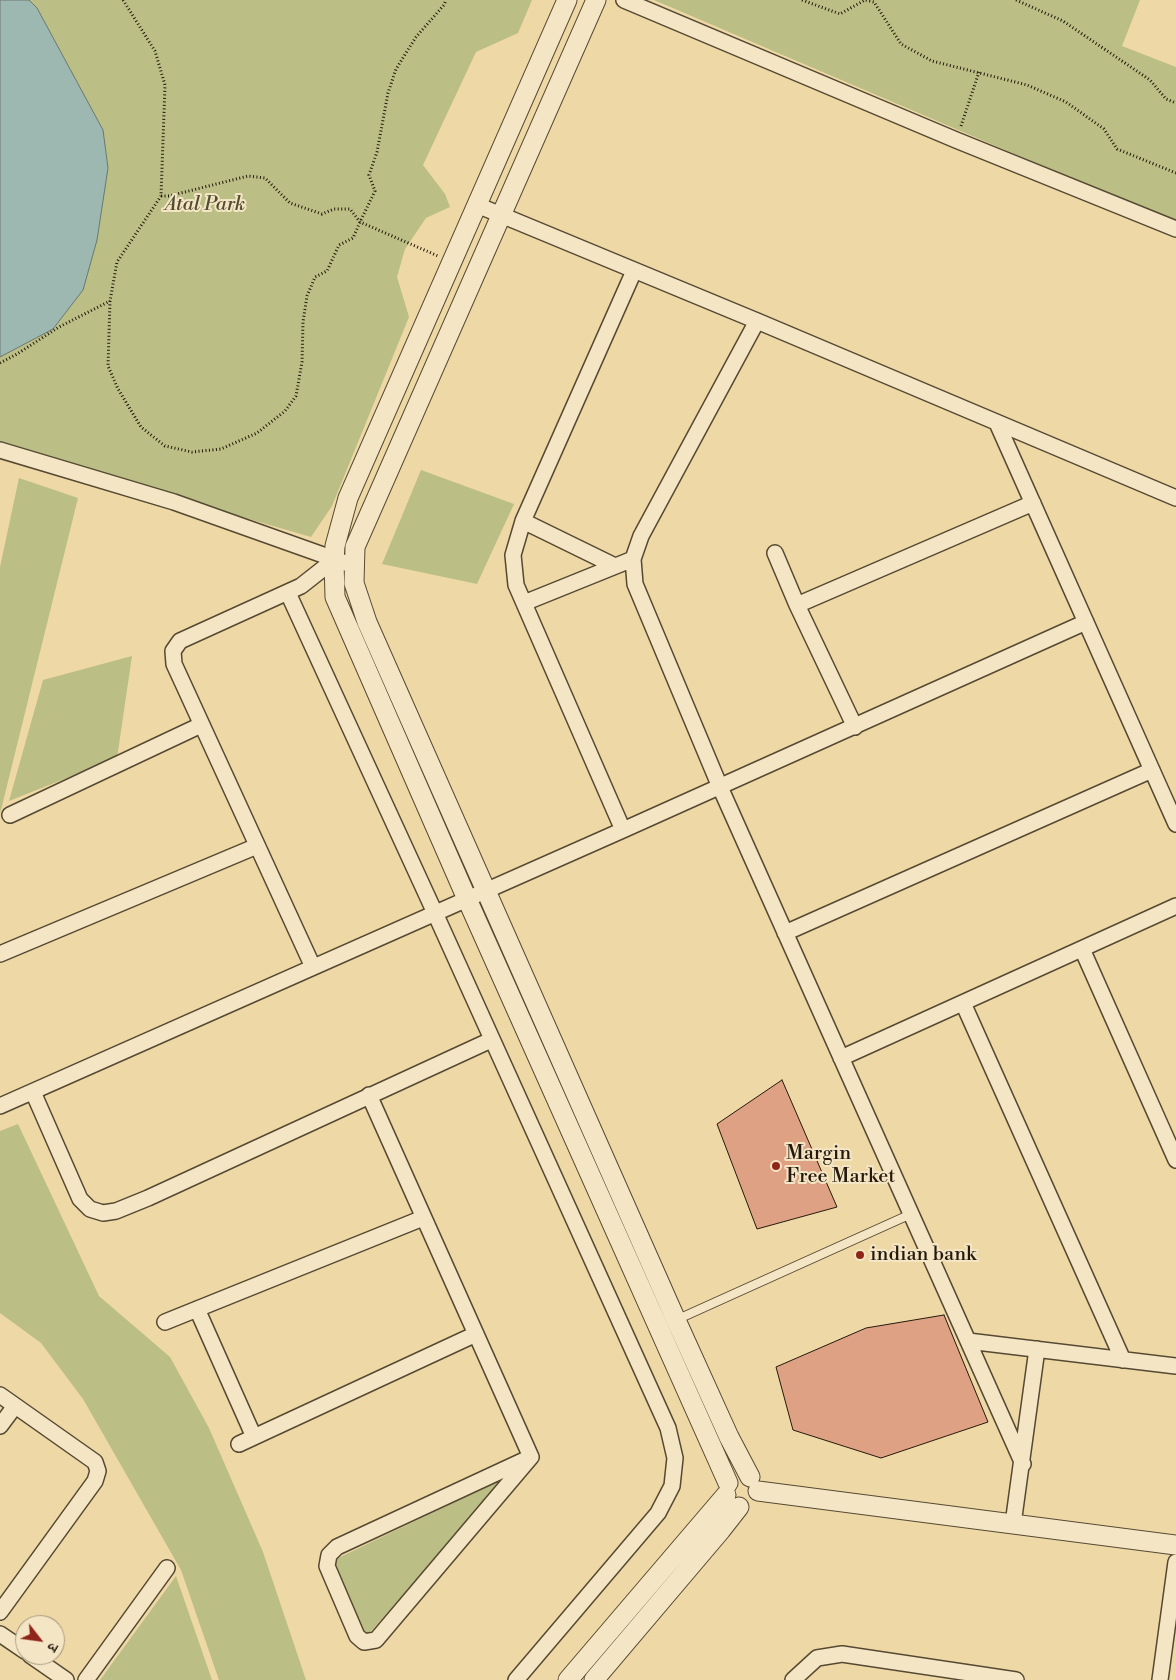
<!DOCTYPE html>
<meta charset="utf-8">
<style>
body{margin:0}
#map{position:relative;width:1176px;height:1680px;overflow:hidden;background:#eed8a6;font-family:"Libre Bodoni","Noto Serif Devanagari",serif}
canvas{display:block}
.north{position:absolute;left:15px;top:1615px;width:50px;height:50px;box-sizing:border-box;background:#f4e6c5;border:1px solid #a1947b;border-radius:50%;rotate:120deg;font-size:14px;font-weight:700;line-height:20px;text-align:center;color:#24190c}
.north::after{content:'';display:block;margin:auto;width:18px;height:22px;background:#8f2418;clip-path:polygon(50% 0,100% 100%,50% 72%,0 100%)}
</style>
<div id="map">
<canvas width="1176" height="1680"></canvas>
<div class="north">उ</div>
</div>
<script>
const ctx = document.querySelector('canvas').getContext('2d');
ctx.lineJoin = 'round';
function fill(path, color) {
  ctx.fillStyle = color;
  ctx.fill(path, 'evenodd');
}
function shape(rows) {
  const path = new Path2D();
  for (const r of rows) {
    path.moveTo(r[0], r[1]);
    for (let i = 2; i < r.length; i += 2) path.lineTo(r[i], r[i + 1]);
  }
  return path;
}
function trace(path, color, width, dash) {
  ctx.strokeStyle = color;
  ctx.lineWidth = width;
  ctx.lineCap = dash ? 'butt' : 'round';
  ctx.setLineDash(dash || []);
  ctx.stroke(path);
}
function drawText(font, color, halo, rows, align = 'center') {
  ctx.font = font + ' "Libre Bodoni",serif';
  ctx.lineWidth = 4;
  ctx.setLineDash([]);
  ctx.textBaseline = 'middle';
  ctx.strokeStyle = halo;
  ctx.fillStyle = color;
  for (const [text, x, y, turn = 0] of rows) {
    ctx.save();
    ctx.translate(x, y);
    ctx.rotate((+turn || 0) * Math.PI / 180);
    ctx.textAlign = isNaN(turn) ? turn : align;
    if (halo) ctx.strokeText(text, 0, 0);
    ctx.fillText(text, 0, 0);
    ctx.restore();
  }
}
fill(shape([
 [0,0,532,0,518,33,476,52,423,165,445,194,450,207,426,218,405,249,397,277,409,317,332,506,311,537,0,447],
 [654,0,1140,0,1122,46,1176,67,1176,223],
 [421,470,514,504,477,584,382,564],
 [19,478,78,498,0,814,0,567],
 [132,656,117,758,9,801,43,680],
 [18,1124,99,1296,170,1357,209,1428,263,1552,306,1680,219,1680,181,1570,83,1399,41,1343,0,1313,0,1131],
 [507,1477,365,1638,334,1560],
 [176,1576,212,1680,100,1680]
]), '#bbbe85');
const water = shape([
 [0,0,29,0,37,8,103,130,108,168,97,240,83,290,53,329,0,357,0,0]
]);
fill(water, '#9cb8b1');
trace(water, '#6c786f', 1);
const building = shape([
 [782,1080,837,1207,757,1229,717,1124,782,1080],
 [944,1315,988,1422,881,1458,793,1430,776,1367,866,1328,944,1315]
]);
fill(building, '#dfa183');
trace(building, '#24190c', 1);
const service = shape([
 [676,1320,911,1214]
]);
const minor = shape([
 [624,0,956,140,1176,229],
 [477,205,757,321,1176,498],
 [757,321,641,536,633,559,635,584,720,787,1023,1464],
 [997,423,1176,824],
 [0,450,174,502,354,566],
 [523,521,615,566],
 [775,553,797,605,855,727],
 [288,593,435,913,668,1428,675,1458,672,1486,658,1513,516,1680],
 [524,603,633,559],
 [797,605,1033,503],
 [10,815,201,725],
 [623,830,516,585,513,555,523,521,634,271],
 [785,933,1152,770],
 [1082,949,1176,1160],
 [0,954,257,846],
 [313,967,174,664,173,651,180,641,301,586,334,560],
 [963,1003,1123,1360],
 [841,1058,1176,906],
 [33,1092,80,1199,90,1209,103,1213,116,1211,148,1198,491,1040],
 [369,1095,531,1457,376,1640,364,1642,357,1636,327,1566,329,1555,337,1547,531,1457],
 [0,1106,623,830,1086,622],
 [197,1309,254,1437],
 [165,1322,423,1218],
 [968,1341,1176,1366],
 [0,1395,95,1462,98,1471,95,1481,0,1612],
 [0,1426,15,1406],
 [239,1444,476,1334],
 [1013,1524,1037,1349],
 [0,1634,25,1651],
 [30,1655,66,1680],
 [86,1680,167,1568],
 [793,1680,817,1658,842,1654,1016,1680],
 [1160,1680,1176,1562]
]);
const tertiary = shape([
 [567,0,348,498,335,546,334,560,335,597,467,899,728,1483],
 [596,0,355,547,354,583,367,622,676,1320,729,1437,750,1477],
 [758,1491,1176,1545],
 [568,1680,726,1495],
 [594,1680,721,1530,739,1507]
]);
trace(service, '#564932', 10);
trace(minor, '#564932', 18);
trace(tertiary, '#564932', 21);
trace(shape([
 [123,0,155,51,165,85,161,196,117,262,110,301,108,366,118,389,141,427,165,446,192,452,221,449,257,433,285,411,296,396,302,362,303,322,307,296,315,277,327,271,339,245,353,238,360,222,375,191,369,175,377,152,388,93,396,69,416,37,444,5,446,0],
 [802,0,840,14,865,0,874,2,901,44,932,61,1027,85,1066,102,1104,129,1117,149,1176,173],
 [1016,0,1063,21,1150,80,1166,99,1176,103],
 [961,126,979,72],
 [161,196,169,196,248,176,265,178,290,203,322,214,334,209,350,209,360,222,438,256],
 [0,363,17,354,59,327,110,301]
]), '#24190c', 3, [1, 2.5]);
trace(service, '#f4e6c5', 8);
trace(minor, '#f4e6c5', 15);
trace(tertiary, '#f4e6c5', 19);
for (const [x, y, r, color] of [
 [776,1166,5,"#8f2418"],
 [860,1255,5,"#8f2418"]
]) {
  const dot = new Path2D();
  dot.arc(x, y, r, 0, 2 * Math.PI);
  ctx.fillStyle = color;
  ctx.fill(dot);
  trace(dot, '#f4e6c5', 2);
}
drawText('italic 20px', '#514b30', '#f4e6c5', [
 ["Atal Park",205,205]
]);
drawText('20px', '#24190c', '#f4e6c5', [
 ["Margin",786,1154],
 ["Free Market",786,1177],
 ["indian bank",870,1255]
], 'left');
</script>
